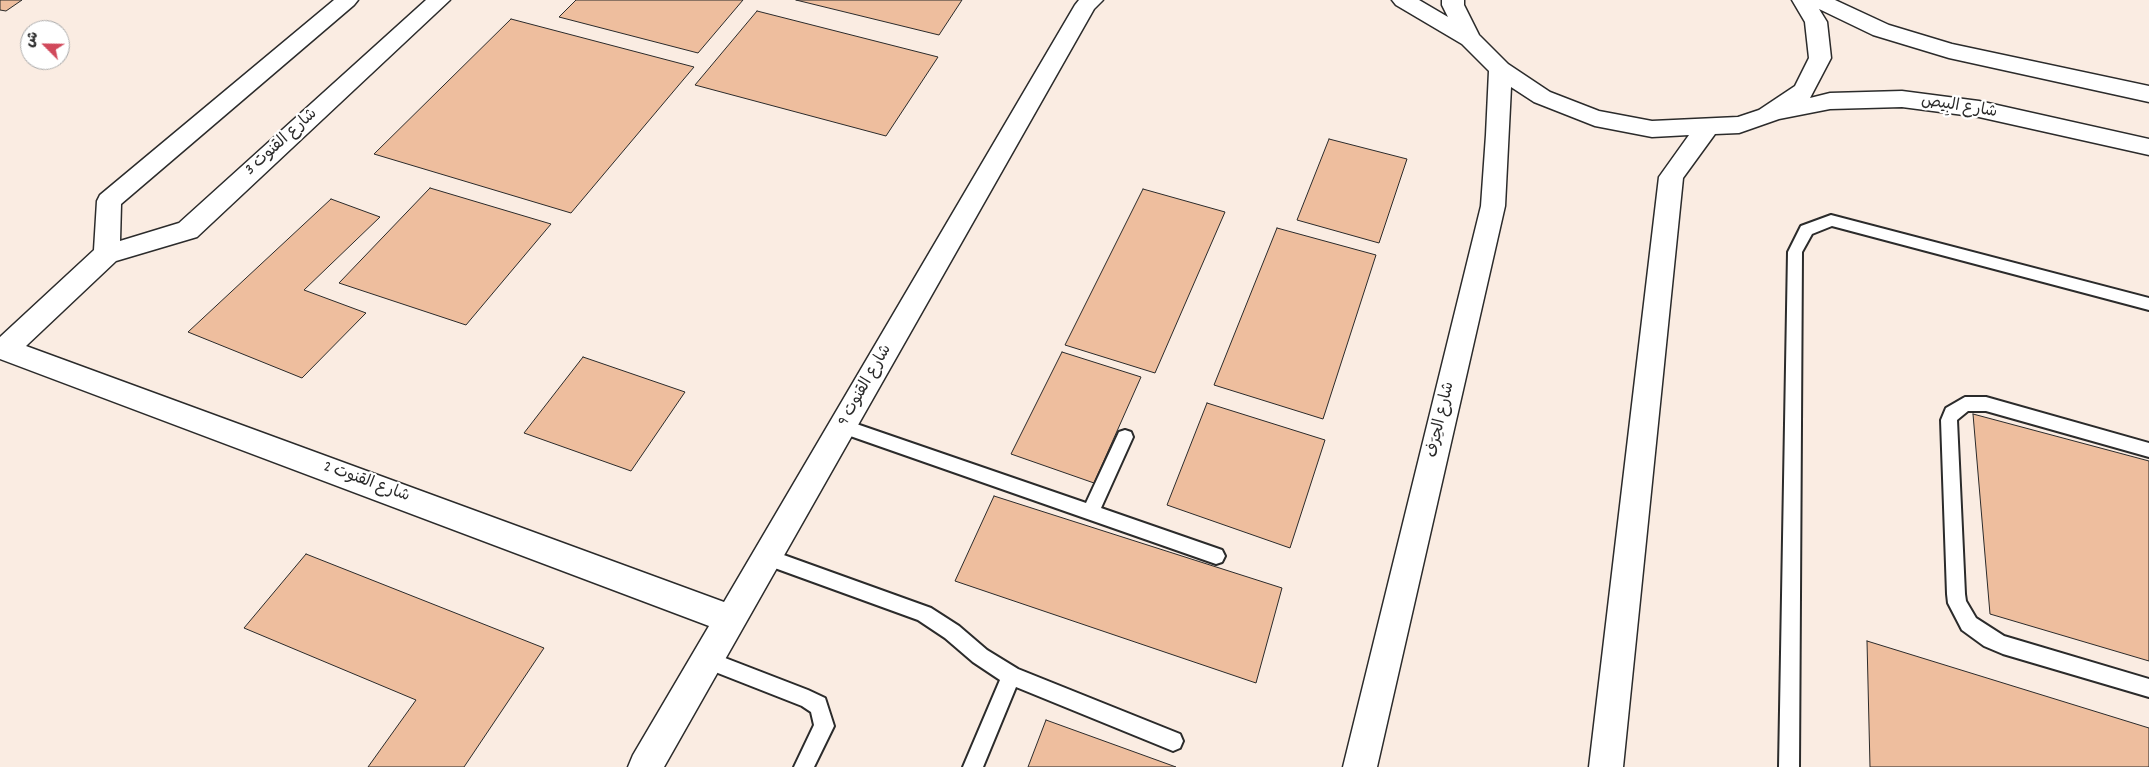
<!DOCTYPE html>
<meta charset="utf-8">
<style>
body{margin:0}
#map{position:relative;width:2149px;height:767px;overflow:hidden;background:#fff;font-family:Dekko,"Playpen Sans Arabic",sans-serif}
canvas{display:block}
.north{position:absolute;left:20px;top:20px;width:50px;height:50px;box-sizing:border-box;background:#fff;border:1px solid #aaa;border-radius:50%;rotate:293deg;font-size:14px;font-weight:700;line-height:20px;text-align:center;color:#2b2b2b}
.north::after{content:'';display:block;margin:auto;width:18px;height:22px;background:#d1495b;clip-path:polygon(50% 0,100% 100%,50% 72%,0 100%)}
</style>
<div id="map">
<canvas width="2149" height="767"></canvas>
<div class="north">ش</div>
</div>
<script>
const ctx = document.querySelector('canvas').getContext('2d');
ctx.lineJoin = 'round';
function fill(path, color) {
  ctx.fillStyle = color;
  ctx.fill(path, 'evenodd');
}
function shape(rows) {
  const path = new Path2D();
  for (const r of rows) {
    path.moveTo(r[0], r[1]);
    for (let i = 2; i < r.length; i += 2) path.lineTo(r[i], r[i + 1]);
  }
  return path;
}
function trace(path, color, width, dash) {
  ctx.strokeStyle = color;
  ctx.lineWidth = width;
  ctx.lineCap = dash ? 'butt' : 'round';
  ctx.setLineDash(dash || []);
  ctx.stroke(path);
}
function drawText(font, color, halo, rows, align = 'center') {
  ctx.font = font + ' Dekko,"Playpen Sans Arabic",sans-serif';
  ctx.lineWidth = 4.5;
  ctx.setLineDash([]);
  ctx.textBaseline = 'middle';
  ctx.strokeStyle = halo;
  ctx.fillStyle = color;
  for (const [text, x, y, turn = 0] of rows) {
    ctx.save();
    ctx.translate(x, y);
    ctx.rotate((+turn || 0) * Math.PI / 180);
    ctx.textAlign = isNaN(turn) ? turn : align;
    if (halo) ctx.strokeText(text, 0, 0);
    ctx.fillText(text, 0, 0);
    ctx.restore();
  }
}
fill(shape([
 [0,0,2149,0,2149,767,0,767],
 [30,30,60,30,60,60,30,60]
]), '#faece2');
const building = shape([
 [0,0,22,0,6,11,0,10,0,0],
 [576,0,743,0,698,53,559,17,576,0],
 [796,0,962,0,939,35,796,0],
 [757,11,938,57,886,136,695,85,757,11],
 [511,19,694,67,571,213,374,154,511,19],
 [1329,139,1407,159,1379,243,1297,220,1329,139],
 [430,188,551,224,466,325,339,283,430,188],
 [1143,189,1225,212,1155,373,1065,345,1143,189],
 [331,199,380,217,304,290,366,313,302,378,188,332,331,199],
 [1277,228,1376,255,1323,419,1214,385,1277,228],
 [1062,352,1141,377,1094,483,1011,454,1062,352],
 [583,357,685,392,631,471,524,433,583,357],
 [1207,403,1325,440,1290,548,1167,505,1207,403],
 [1973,414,2149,461,2149,661,1990,614,1973,414],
 [994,496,1282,588,1256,683,955,581,994,496],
 [306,554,544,648,464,767,368,767,416,700,244,628,306,554],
 [1867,641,2149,728,2149,767,1870,767,1867,641],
 [1046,720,1176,767,1028,767,1046,720]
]);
fill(building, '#eebe9e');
trace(building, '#2b2b2b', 1);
const service = shape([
 [1831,215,2149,298,2149,310,1832,226,1812,234,1802,252,1799,767,1779,767,1788,252,1801,226,1831,215],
 [1965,397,1986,397,2149,443,2149,457,1986,411,1968,411,1957,420,1965,594,1966,601,1976,618,2004,636,2149,679,2149,697,2003,654,1984,646,1962,630,1948,603,1947,594,1941,420,1946,408,1965,397],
 [842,419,1086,503,1119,432,1125,430,1131,432,1133,437,1101,508,1222,550,1225,556,1222,562,1216,564,836,431,834,426,836,421,842,419],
 [767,549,931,608,959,626,987,650,1018,669,1180,734,1183,741,1180,748,1173,751,1016,687,983,767,963,767,1000,680,973,662,945,638,918,620,761,563,758,557,761,551,767,549],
 [707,651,808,690,825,698,834,726,814,767,794,767,814,725,811,712,802,706,700,666,698,660,700,654,707,651]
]);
const minor = shape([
 [334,0,358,0,354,5,121,204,120,241,179,223,426,0,450,0,197,237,116,261,26,346,724,602,1075,5,1079,0,1103,0,1094,9,664,767,628,767,633,755,709,626,0,359,0,337,94,250,97,201,100,195,334,0]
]);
const tertiary = shape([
 [1392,0,1419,0,1448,17,1442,5,1442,0,1464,0,1464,5,1479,35,1508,64,1550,92,1599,111,1652,121,1738,117,1759,110,1795,86,1809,58,1805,22,1792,0,1835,0,1889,25,1952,44,2149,86,2149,102,1949,58,1873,35,1819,9,1827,22,1831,58,1810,98,1830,93,1902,91,1979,101,2149,139,2149,155,1979,117,1902,107,1830,109,1779,119,1739,133,1715,134,1683,178,1623,767,1589,767,1659,177,1689,135,1652,137,1595,126,1534,102,1511,87,1505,206,1377,767,1343,767,1481,206,1486,135,1489,71,1462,44,1396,5,1392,0]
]);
trace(service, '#2b2b2b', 4);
trace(minor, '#2b2b2b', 3);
trace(tertiary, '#2b2b2b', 3);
fill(service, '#fff');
fill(minor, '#fff');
fill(tertiary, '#fff');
drawText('16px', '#2b2b2b', '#fff', [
 ["شارع البِيص",1959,108,9],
 ["شارع القنوت 3",282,143,-42],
 ["شارع القنوت 9",866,386,-60],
 ["شارع الحِرَف",1442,420,-77],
 ["شارع القنوت 2",366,483,20]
]);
</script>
